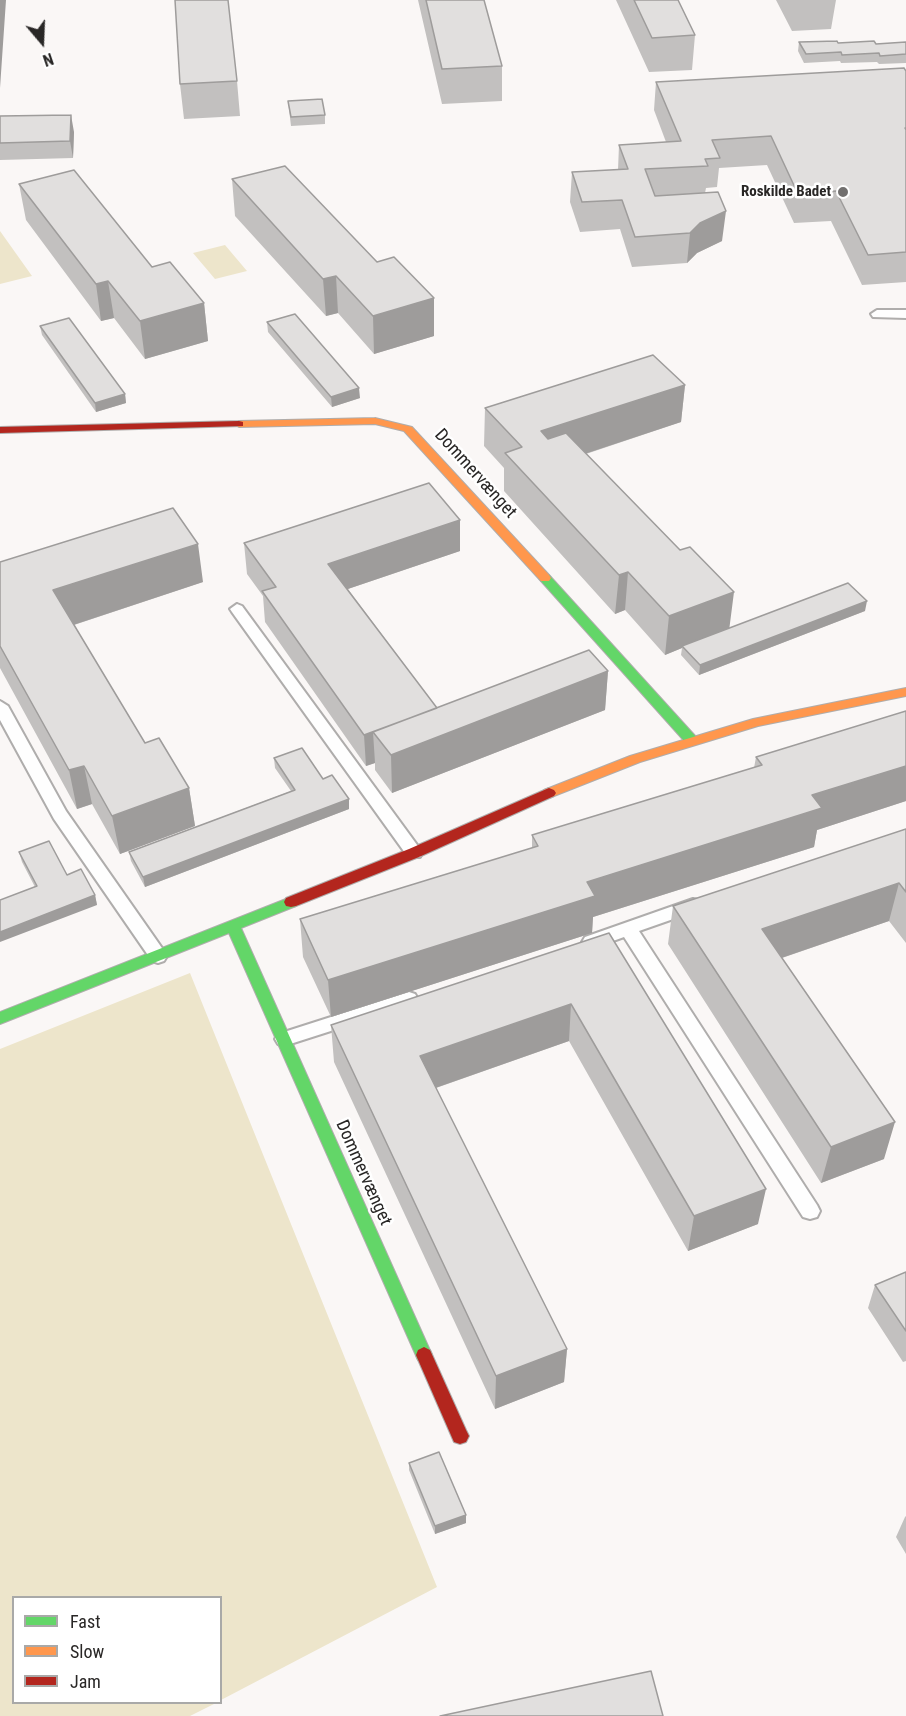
<!DOCTYPE html>
<meta charset="utf-8">
<style>
body{margin:0}
#map{position:relative;width:906px;height:1716px;overflow:hidden;background:#faf7f6;font-family:"Roboto Condensed",sans-serif}
canvas{display:block}
.legend{position:absolute;left:12px;top:1596px;width:210px;height:108px;box-sizing:border-box;background:#fff;border:2px solid #a9a9a8;margin:0;padding:8px 10px;list-style:none;font-size:18px;color:#292726}
.legend li{display:flex;align-items:center;gap:12px;height:30px}
.legend b{width:30px;border:2px solid #a9a9a8}
.north{position:absolute;left:12px;top:12px;width:60px;height:60px;-webkit-text-stroke:4px #fff;paint-order:stroke;rotate:161deg;font-size:16px;font-weight:700;line-height:24px;text-align:center;color:#292726}
.north::after{content:'';display:block;margin:auto;width:21px;height:27px;background:#292726;clip-path:polygon(50% 0,100% 100%,50% 72%,0 100%)}
</style>
<div id="map">
<canvas width="906" height="1716"></canvas>
<ul class="legend">
<li><b style="height:8px;background:#63d668"></b>Fast</li>
<li><b style="height:8px;background:#ff974d"></b>Slow</li>
<li><b style="height:8px;background:#b3261e"></b>Jam</li>
</ul>
<div class="north">N</div>
</div>
<script>
const ctx = document.querySelector('canvas').getContext('2d');
ctx.lineJoin = 'round';
function fill(path, color) {
  ctx.fillStyle = color;
  ctx.fill(path, 'evenodd');
}
function shape(rows) {
  const path = new Path2D();
  for (const r of rows) {
    path.moveTo(r[0], r[1]);
    for (let i = 2; i < r.length; i += 2) path.lineTo(r[i], r[i + 1]);
  }
  return path;
}
function trace(path, color, width, dash) {
  ctx.strokeStyle = color;
  ctx.lineWidth = width;
  ctx.lineCap = dash ? 'butt' : 'round';
  ctx.setLineDash(dash || []);
  ctx.stroke(path);
}
function drawText(font, color, halo, rows, align = 'center') {
  ctx.font = font + ' "Roboto Condensed",sans-serif';
  ctx.lineWidth = 5;
  ctx.setLineDash([]);
  ctx.textBaseline = 'middle';
  ctx.strokeStyle = halo;
  ctx.fillStyle = color;
  for (const [text, x, y, turn = 0] of rows) {
    ctx.save();
    ctx.translate(x, y);
    ctx.rotate((+turn || 0) * Math.PI / 180);
    ctx.textAlign = isNaN(turn) ? turn : align;
    if (halo) ctx.strokeText(text, 0, 0);
    ctx.fillText(text, 0, 0);
    ctx.restore();
  }
}
fill(shape([
 [0,231,32,276,0,284],
 [225,245,247,271,215,279,193,253],
 [190,973,437,1587,221,1700,220,1598,14,1598,14,1702,216,1703,190,1716,0,1716,0,1049]
]), '#ede5cb');
const lane = shape([
 [877,310,906,310,906,318,873,317,871,314,877,310],
 [237,604,242,606,420,849,422,853,420,857,408,857,232,612,230,609,237,604],
 [0,701,8,706,66,811,164,951,167,956,164,961,158,963,152,961,54,819,0,720,0,701],
 [693,899,699,900,701,905,699,910,639,931,817,1205,820,1211,817,1217,810,1219,803,1217,624,937,591,949,585,947,582,942,585,937,693,899],
 [409,992,415,994,418,999,415,1004,284,1046,278,1044,275,1039,278,1034,409,992]
]);
const fast = shape([
 [545,574,549,575,697,738,698,741,697,744,687,744,541,581,539,578,545,574],
 [291,897,296,898,298,902,296,906,241,928,432,1355,430,1360,424,1363,418,1360,229,933,0,1024,0,1012,291,897]
]);
const slow = shape([
 [375,418,412,427,549,575,551,578,549,581,541,581,404,431,375,424,239,427,234,424,239,421,375,418],
 [906,688,906,696,758,726,640,762,554,796,549,798,542,793,544,790,630,756,753,719,906,688]
]);
const jam = shape([
 [239,421,243,422,243,426,0,433,0,427,239,421],
 [549,788,554,790,556,793,554,796,419,857,296,906,291,907,286,906,284,902,286,898,409,849,549,788],
 [424,1347,430,1350,466,1430,469,1436,466,1442,460,1444,454,1442,416,1355,418,1350,424,1347]
]);
trace(lane, '#afadac', 4);
trace(fast, '#afadac', 2);
trace(slow, '#afadac', 2);
trace(jam, '#afadac', 2);
fill(lane, '#fefefe');
fill(fast, '#63d668');
fill(slow, '#ff974d');
fill(jam, '#b3261e');
fill(shape([
 [418,0,484,0,502,66,502,101,442,104],
 [616,0,678,0,695,35,692,70,649,72],
 [776,0,836,0,831,29,792,31],
 [799,42,876,44,906,42,906,63,879,64,877,62,841,63,840,61,804,63,798,51],
 [906,71,906,282,862,285,831,221,794,223,767,165,719,168,717,187,706,188,705,193,722,241,697,253,687,263,632,267,620,229,580,232,570,202,572,172,618,170,619,145,666,142,654,110,656,82],
 [237,81,240,116,184,119,180,84],
 [288,101,325,115,325,124,291,126],
 [0,116,74,132,73,158,0,160],
 [232,179,377,262,434,298,434,336,374,354,338,313,326,316,235,216],
 [19,184,152,267,204,303,208,341,145,359,114,318,101,321,26,220],
 [267,322,360,398,332,407,268,332],
 [40,326,125,394,126,403,96,412,42,335],
 [685,385,681,422,586,454,729,628,865,611,699,675,681,655,682,648,665,655,625,610,615,614,504,491,504,468,484,446,485,408],
 [244,543,460,551,348,589,437,708,608,671,605,710,392,793,375,770,375,763,366,766,265,622,263,596,247,574],
 [0,562,203,582,74,625,145,743,189,788,195,826,120,854,92,804,77,809,0,668],
 [906,711,906,801,817,830,814,847,593,917,592,933,331,1017,303,957,300,919,532,848,532,835,754,768,756,757],
 [274,758,323,779,349,799,349,809,145,887,131,861,129,852,291,791,275,768],
 [906,829,906,943,889,921,782,958,884,1159,821,1183,668,944,673,906],
 [19,852,67,875,95,895,97,905,35,887,22,862],
 [609,933,758,1224,688,1251,569,1041,436,1088,567,1349,564,1382,495,1409,334,1062,331,1025],
 [906,1272,906,1361,903,1362,868,1308,875,1285],
 [409,1463,466,1523,435,1534,409,1470],
 [906,1516,906,1554,896,1537,905,1517]
]), '#c2c0bf');
fill(shape([
 [0,0,6,0,0,88],
 [71,115,74,132,73,158,70,141],
 [726,211,722,241,697,253,687,263,690,233,700,223],
 [336,276,338,313,326,316,323,279],
 [108,281,114,318,101,321,96,284],
 [434,298,434,336,374,354,373,316],
 [204,303,208,341,145,359,140,321],
 [685,385,681,422,539,469,541,431],
 [359,388,360,398,332,407,331,397],
 [125,394,126,403,96,412,95,403],
 [460,520,460,551,330,595,328,564],
 [198,544,203,582,61,629,53,590],
 [628,572,625,610,615,614,619,575],
 [734,592,729,631,682,646,682,648,665,655,669,616],
 [867,601,865,611,699,675,700,665],
 [608,671,605,710,392,793,391,755,373,732,375,763,366,766,364,735,438,708],
 [84,766,92,804,77,809,69,770],
 [906,766,906,801,817,830,814,847,593,917,592,933,331,1017,328,980,587,882,812,795],
 [189,788,195,826,120,854,112,816],
 [349,799,349,809,145,887,143,877],
 [899,883,889,921,755,967,762,929],
 [95,895,97,905,0,942,0,932],
 [571,1004,569,1041,421,1093,420,1056],
 [895,1122,884,1159,821,1183,831,1147],
 [766,1189,758,1224,688,1251,694,1216],
 [567,1349,564,1382,495,1409,496,1376],
 [466,1515,466,1523,435,1534,435,1526]
]), '#9e9c9b');
const building = shape([
 [175,0,228,0,237,81,180,84,175,0],
 [426,0,484,0,502,66,442,69,426,0],
 [634,0,678,0,695,35,652,38,634,0],
 [837,41,838,43,874,41,876,44,906,42,906,54,880,56,879,53,842,55,841,52,806,54,799,42,837,41],
 [904,68,906,71,906,128,905,128,906,130,906,252,868,255,836,191,798,194,771,136,712,140,720,158,705,159,708,166,645,169,655,196,718,192,726,211,700,223,690,233,635,237,622,200,582,202,572,172,628,169,619,145,681,141,656,82,904,68],
 [322,99,325,115,291,117,288,101,322,99],
 [71,115,70,141,0,143,0,116,71,115],
 [285,166,377,262,394,257,434,298,373,316,336,276,323,279,232,179,285,166],
 [74,170,152,267,170,262,204,303,140,321,108,281,96,284,19,184,74,170],
 [295,314,359,388,331,397,267,322,295,314],
 [69,318,125,394,95,403,40,326,69,318],
 [653,355,685,385,541,431,548,439,566,433,680,550,690,547,734,592,669,616,628,572,619,575,505,453,522,447,485,408,653,355],
 [429,483,460,520,328,564,437,708,364,735,262,591,276,587,244,543,429,483],
 [173,508,198,544,53,590,145,743,159,738,189,788,112,816,84,766,69,770,0,646,0,562,173,508],
 [848,583,867,601,700,665,682,646,848,583],
 [589,650,608,671,391,755,373,732,589,650],
 [906,711,906,766,812,795,822,808,587,882,595,896,328,980,300,919,538,846,532,835,762,765,756,757,906,711],
 [302,748,323,779,332,775,349,799,143,877,129,852,295,790,274,758,302,748],
 [906,829,906,892,899,883,762,929,895,1122,831,1147,673,906,906,829],
 [49,841,67,875,81,869,95,895,0,932,0,900,37,886,19,852,49,841],
 [609,933,766,1189,694,1216,571,1004,420,1056,567,1349,496,1376,331,1025,609,933],
 [906,1272,906,1331,875,1285,906,1272],
 [439,1452,466,1515,435,1526,409,1463,439,1452],
 [651,1671,663,1716,440,1716,651,1671]
]);
fill(building, '#e1dfde');
trace(building, '#9e9c9b', 1.5);
for (const [x, y, r, color] of [
 [843,192,6,"#72706f"]
]) {
  const dot = new Path2D();
  dot.arc(x, y, r, 0, 2 * Math.PI);
  ctx.fillStyle = color;
  ctx.fill(dot);
  trace(dot, '#fff', 2);
}
drawText('bold 15px', '#292726', '#fff', [
 ["Roskilde Badet",831,192]
], 'right');
drawText('18px', '#292726', '#fff', [
 ["Dommervænget",475,474,48],
 ["Dommervænget",363,1173,66]
]);
</script>
